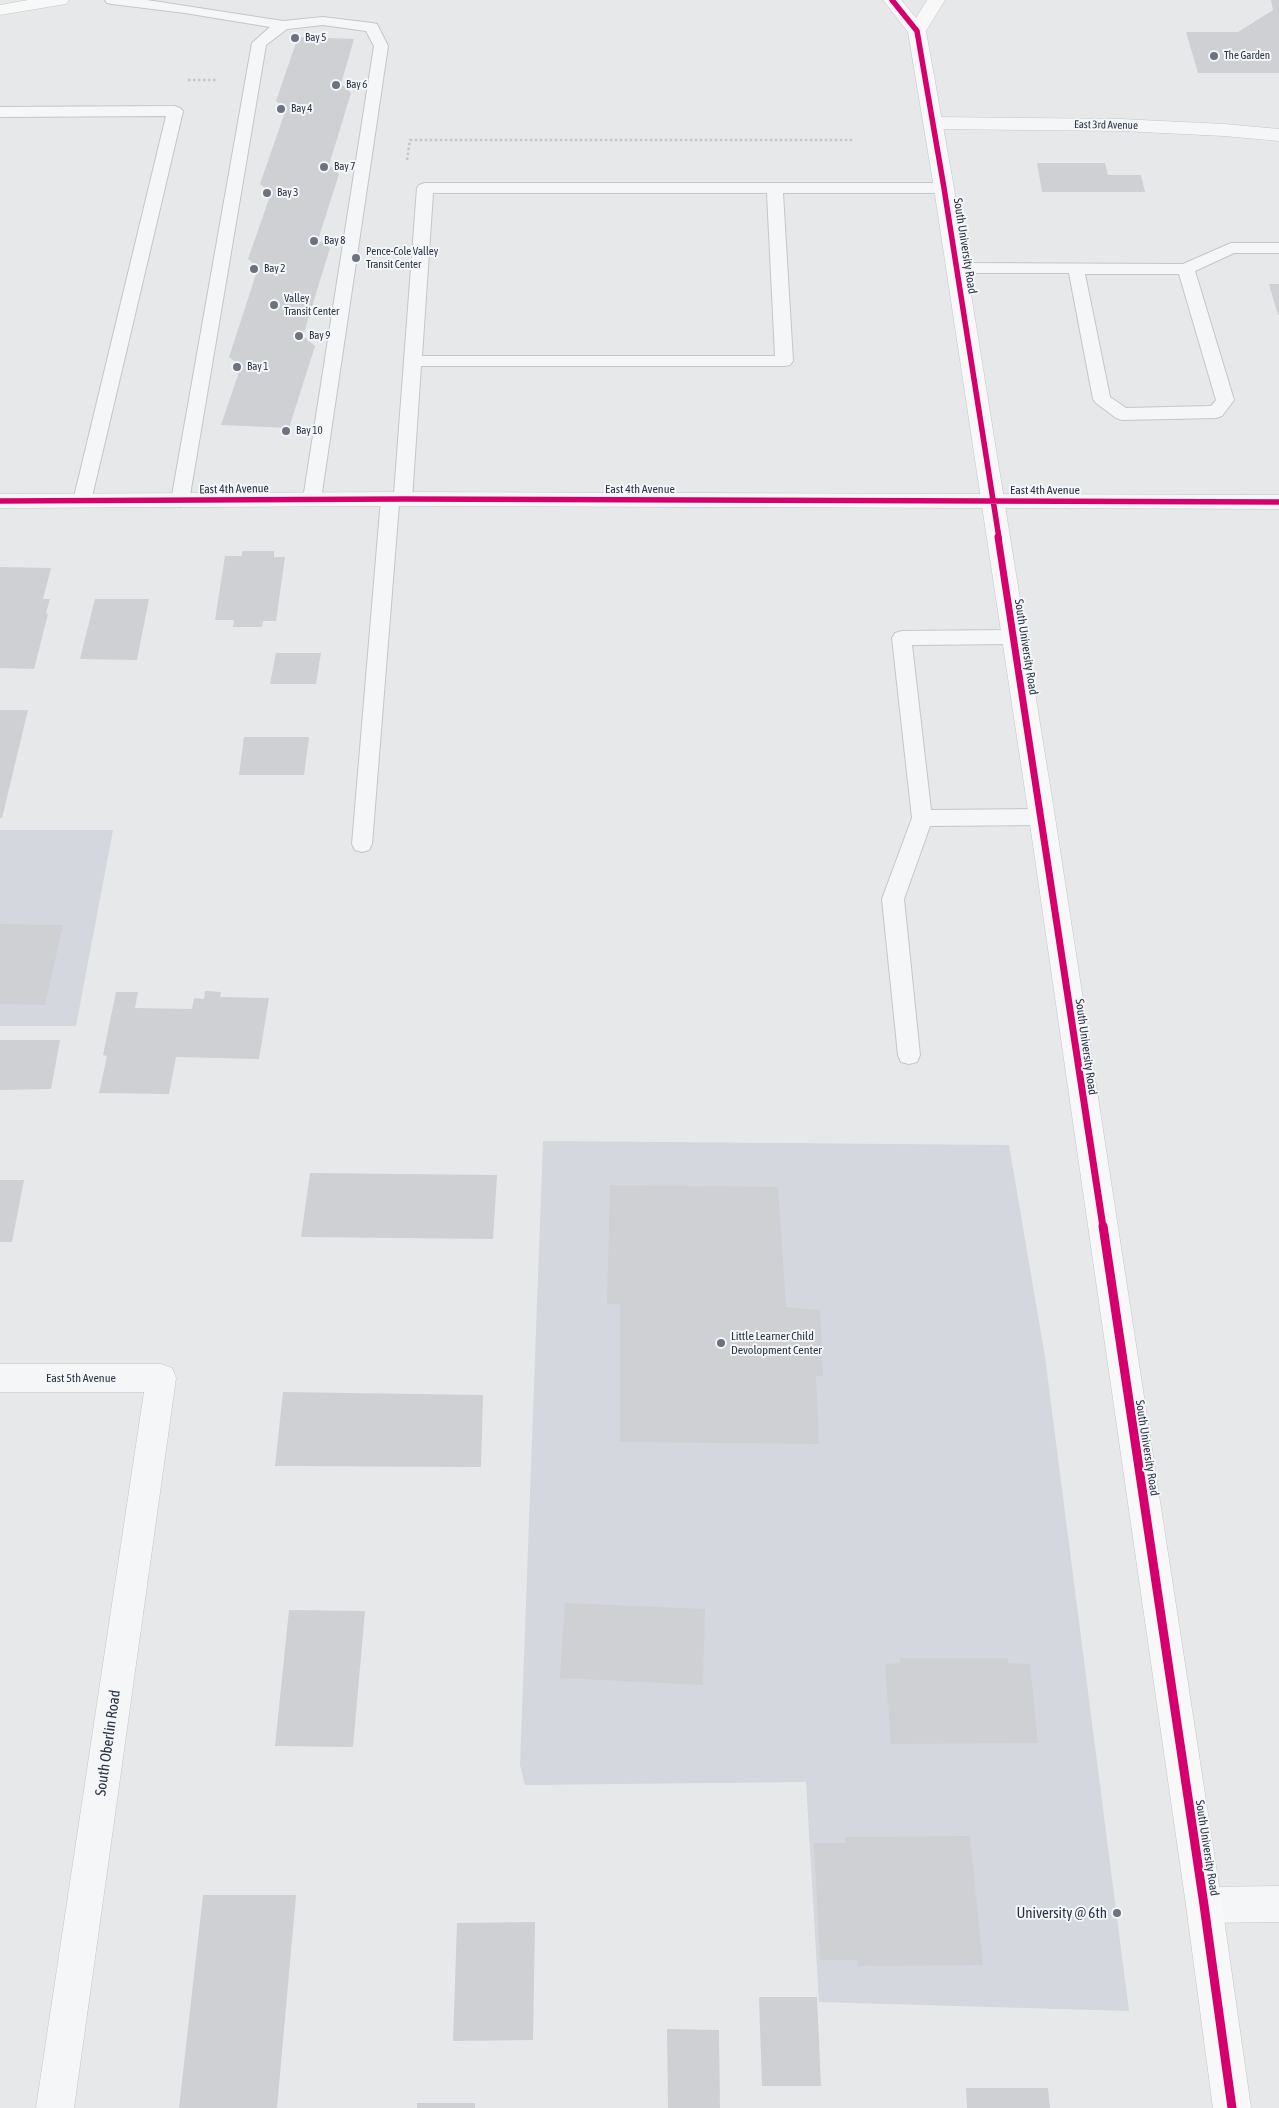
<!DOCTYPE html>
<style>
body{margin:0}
canvas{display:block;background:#e6e8ea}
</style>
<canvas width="1279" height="2108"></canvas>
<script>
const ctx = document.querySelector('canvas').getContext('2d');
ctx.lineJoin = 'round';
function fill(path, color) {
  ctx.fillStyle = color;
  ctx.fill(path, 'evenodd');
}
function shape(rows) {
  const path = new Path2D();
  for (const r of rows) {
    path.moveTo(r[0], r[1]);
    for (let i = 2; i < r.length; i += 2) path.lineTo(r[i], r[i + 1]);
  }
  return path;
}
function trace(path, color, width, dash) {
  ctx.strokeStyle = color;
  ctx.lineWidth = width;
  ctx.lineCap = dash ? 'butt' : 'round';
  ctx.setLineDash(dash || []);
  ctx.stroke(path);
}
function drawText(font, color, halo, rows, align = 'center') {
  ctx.font = font + ' "Asap Condensed",sans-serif';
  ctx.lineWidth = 4;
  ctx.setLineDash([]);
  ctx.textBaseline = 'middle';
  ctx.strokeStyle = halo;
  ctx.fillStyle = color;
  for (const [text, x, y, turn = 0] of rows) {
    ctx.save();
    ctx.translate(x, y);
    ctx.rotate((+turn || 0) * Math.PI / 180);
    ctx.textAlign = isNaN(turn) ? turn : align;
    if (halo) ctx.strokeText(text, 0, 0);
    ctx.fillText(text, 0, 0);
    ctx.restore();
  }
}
fill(shape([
 [0,830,113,830,76,1026,0,1026],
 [543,1141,1009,1145,1045,1357,1129,2011,819,2002,806,1782,525,1785,520,1765]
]), '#d4d7dd');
fill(shape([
 [1271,0,1279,0,1279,73,1198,73,1186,32,1238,32,1273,10],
 [298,37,354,39,341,84,351,93,329,165,339,174,318,240,330,248,303,336,315,346,289,428,221,425,241,366,229,357,258,268,248,259,271,193,260,184,286,109,276,101],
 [1037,163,1105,163,1108,175,1141,175,1145,192,1042,192],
 [1269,284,1279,284,1279,315,1278,315],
 [242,551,274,551,274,557,285,557,276,621,263,621,262,627,233,627,234,620,215,620,225,556,242,556],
 [0,567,51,568,43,599,50,599,46,613,48,614,34,669,0,668],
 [95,599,149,599,137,660,80,659],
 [276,653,321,653,316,684,270,684],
 [0,710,28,710,2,818,0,818],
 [244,737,309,737,304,775,239,775],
 [0,924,63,925,45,1005,0,1004],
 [205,991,221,992,220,997,269,998,259,1059,176,1057,169,1094,99,1093,107,1056,103,1055,116,992,138,992,135,1008,192,1009,194,998,204,999],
 [0,1040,60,1040,51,1089,0,1090],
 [310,1173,497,1175,493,1239,301,1237],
 [0,1180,24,1180,12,1242,0,1242],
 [610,1185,778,1187,786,1307,820,1310,823,1376,816,1376,819,1444,620,1442,620,1304,607,1304],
 [283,1392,483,1395,481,1467,275,1466],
 [565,1603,705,1609,703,1685,560,1678],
 [289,1610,365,1611,353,1747,275,1746],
 [900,1658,1008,1658,1008,1663,1030,1664,1038,1743,891,1744,885,1664,900,1663],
 [970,1836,983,1965,858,1966,857,1960,820,1960,814,1843,845,1843,845,1837],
 [203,1895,296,1895,277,2108,179,2108],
 [535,1922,533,2040,453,2041,457,1923],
 [759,1997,817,1997,821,2086,762,2086],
 [667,2029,719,2030,720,2108,668,2108],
 [966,2088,1048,2088,1050,2108,967,2108],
 [417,2103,475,2103,475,2108,417,2108]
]), '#ced0d3');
const service = shape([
 [105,0,147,0,283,21,323,17,372,23,377,24,388,46,321,499,318,503,312,505,306,503,303,499,374,46,366,31,323,25,287,29,266,45,189,501,186,505,180,507,174,505,171,501,252,43,270,27,185,13,112,4,107,3,105,0],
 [175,106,180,108,183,111,91,501,88,505,82,507,76,505,73,501,166,116,0,117,0,107,175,106],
 [425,183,944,183,950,185,952,188,950,191,944,193,783,193,793,361,790,365,784,366,421,366,412,499,409,503,399,504,372,844,369,850,362,852,355,850,352,844,381,499,384,495,394,494,417,188,419,185,425,183],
 [433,193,767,193,775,356,422,356,433,193],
 [1231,243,1279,243,1279,253,1234,253,1195,271,1234,400,1222,416,1216,418,1122,420,1116,418,1096,403,1093,399,1069,273,957,273,951,272,949,268,951,264,957,263,1183,264,1231,243],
 [1085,274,1179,274,1216,400,1211,406,1126,408,1110,397,1085,274],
 [1013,630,1020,632,1023,637,1020,642,1013,644,912,645,931,810,1042,809,1049,811,1052,817,1049,823,1042,825,930,826,904,899,920,1055,917,1062,909,1064,901,1062,898,1055,882,899,912,818,892,638,895,633,902,631,1013,630]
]);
const minor = shape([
 [933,117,1121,119,1224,124,1279,129,1279,141,1224,136,1121,131,933,129,926,127,924,123,926,119,933,117],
 [0,1364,161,1364,172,1368,176,1378,74,2108,36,2108,144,1392,0,1392,0,1364],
 [1279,1886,1279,1922,1204,1923,1191,1918,1186,1905,1191,1892,1204,1887,1279,1886]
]);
const tertiary = shape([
 [403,492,1279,495,1279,509,403,506,0,508,0,494,403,492]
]);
const secondary = shape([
 [883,0,901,0,916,18,927,0,945,0,926,31,954,188,1055,817,1222,1905,1251,2108,1213,2108,1186,1905,1029,817,934,188,908,32,883,0]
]);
const primary = shape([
 [28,0,69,0,66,4,0,15,0,5,28,0]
]);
trace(service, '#c4c6c8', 2);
trace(minor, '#c4c6c8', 1);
trace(tertiary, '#c4c6c8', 1);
trace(secondary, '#c4c6c8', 1);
trace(primary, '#c2c5c8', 1);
trace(shape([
 [188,80,217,80],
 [407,160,410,140,854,140]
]), '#c5c6ca', 2.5, [2.5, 2.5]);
fill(service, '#f5f6f7');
fill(minor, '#f5f6f7');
fill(tertiary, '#f5f6f7');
fill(secondary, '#f8f8f8');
fill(primary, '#f8f8f8');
trace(shape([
 [892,0,917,31,944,188,999,538],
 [0,501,403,499,1279,502]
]), '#d6006c', 5.5);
trace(shape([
 [998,537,1103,1227]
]), '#d6006c', 7);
trace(shape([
 [1103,1226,1204,1905,1232,2108]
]), '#d6006c', 9);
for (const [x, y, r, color] of [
 [295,38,5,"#6c737f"],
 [1214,56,5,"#6c737f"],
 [336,85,5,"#6c737f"],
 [281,109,5,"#6c737f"],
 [324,167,5,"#6c737f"],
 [267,193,5,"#6c737f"],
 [314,241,5,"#6c737f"],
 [356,258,5,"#6c737f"],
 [254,269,5,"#6c737f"],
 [274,305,5,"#6c737f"],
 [299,336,5,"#6c737f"],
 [237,367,5,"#6c737f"],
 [286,431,5,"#6c737f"],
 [721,1343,5,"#6c737f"],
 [1117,1913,5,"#6c737f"]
]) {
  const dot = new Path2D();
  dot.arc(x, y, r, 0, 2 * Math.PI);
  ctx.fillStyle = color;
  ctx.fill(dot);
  trace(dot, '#f4f6f9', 2);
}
drawText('11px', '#2b3445', '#f4f6f9', [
 ["Bay 5",305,38],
 ["The Garden",1224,56],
 ["Bay 6",346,85],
 ["Bay 4",291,109],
 ["Bay 7",334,167],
 ["Bay 3",277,193],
 ["Bay 8",324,241],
 ["Pence-Cole Valley",366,252],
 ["Transit Center",366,265],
 ["Bay 2",264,269],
 ["Valley",284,299],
 ["Transit Center",284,312],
 ["Bay 9",309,336],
 ["Bay 1",247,367],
 ["Bay 10",296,431]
], 'left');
drawText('11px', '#2b3445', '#f4f6f9', [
 ["East 3rd Avenue",1106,125,1]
]);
drawText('12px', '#2b3445', '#f4f6f9', [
 ["South University Road",965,246,81],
 ["East 4th Avenue",234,489,-1],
 ["East 4th Avenue",640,489],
 ["East 4th Avenue",1045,490],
 ["South University Road",1026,647,81],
 ["South University Road",1086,1047,82],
 ["East 5th Avenue",81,1378],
 ["South University Road",1147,1448,81],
 ["South University Road",1207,1848,81]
]);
drawText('12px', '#2b3445', '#f4f6f9', [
 ["Little Learner Child",731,1336],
 ["Devolopment Center",731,1350]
], 'left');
drawText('15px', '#2b3445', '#f4f6f9', [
 ["South Oberlin Road",108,1743,-82]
]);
drawText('15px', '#2b3445', '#f4f6f9', [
 ["University @ 6th",1107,1913]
], 'right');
</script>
